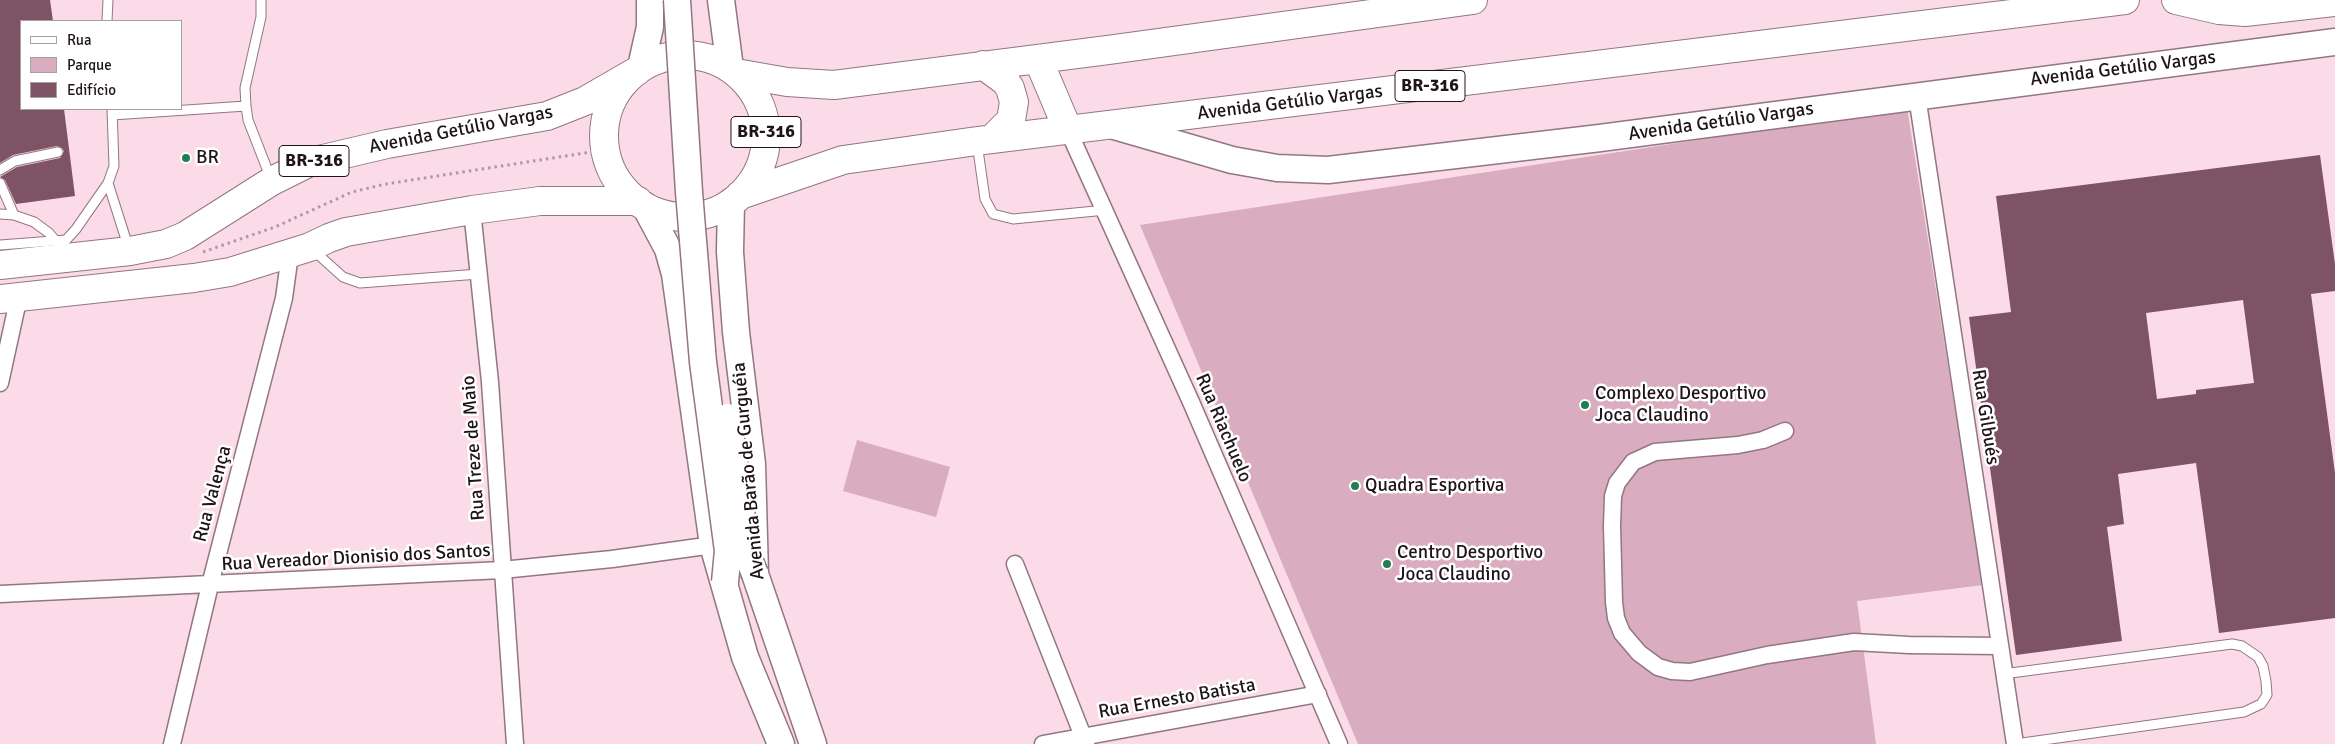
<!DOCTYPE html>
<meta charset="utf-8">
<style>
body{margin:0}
#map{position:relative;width:2335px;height:744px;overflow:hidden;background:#fadbe7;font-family:Signika,sans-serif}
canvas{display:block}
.legend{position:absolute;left:20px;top:20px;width:162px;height:90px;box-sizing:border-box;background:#fff;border:1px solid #a5a1a3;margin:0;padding:6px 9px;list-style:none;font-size:15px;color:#1f1519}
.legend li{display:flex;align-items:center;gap:10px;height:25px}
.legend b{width:25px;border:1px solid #a5a1a3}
</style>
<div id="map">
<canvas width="2335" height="744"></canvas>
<ul class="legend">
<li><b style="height:6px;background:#fff"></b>Rua</li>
<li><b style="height:14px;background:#d9acbf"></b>Parque</li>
<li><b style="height:14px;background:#7e5366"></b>Edifício</li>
</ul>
</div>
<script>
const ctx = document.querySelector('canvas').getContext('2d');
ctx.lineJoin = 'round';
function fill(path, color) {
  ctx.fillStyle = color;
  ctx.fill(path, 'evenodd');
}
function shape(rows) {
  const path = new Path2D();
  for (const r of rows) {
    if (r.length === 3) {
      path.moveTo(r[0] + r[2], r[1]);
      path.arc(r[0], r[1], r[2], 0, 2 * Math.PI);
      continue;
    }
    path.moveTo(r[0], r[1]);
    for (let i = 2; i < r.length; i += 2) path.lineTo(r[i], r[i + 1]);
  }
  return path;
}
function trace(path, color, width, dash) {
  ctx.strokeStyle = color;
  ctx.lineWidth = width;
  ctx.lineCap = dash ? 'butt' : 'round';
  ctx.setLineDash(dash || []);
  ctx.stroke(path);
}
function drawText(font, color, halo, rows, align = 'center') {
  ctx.font = font + ' Signika,sans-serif';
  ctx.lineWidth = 5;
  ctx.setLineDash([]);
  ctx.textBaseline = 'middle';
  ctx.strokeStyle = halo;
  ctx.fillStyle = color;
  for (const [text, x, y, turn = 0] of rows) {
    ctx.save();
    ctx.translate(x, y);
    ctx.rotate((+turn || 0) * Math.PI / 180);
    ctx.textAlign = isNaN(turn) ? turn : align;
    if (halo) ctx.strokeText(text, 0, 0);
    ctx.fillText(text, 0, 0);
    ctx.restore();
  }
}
fill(shape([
 [1907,108,1983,585,1857,601,1876,744,1358,744,1140,225],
 [857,440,950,467,936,517,843,491]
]), '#d9acbf');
fill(shape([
 [0,0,50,0,53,21,21,21,21,109,64,109,75,196,16,204,5,180,0,177,17,167,60,158,64,151,62,148,57,146,13,155,0,163],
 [2320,155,2335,264,2335,291,2311,294,2335,473,2335,618,2219,633,2196,463,2118,474,2124,524,2107,527,2122,641,2016,655,1969,317,2011,312,1996,196],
 [2243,300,2254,383,2196,390,2196,394,2157,399,2146,313]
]), '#7e5366');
const lane = shape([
 [261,0,261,17,245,88,246,106,248,120,271,179],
 [107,21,108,0],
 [112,115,246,106],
 [977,143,985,199,993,214,1013,219,1106,210],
 [0,170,15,161,58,152],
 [0,183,14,215],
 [108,183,129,249],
 [0,214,14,215,34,222,49,233,55,240],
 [0,245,66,240,76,229,108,183,114,166,112,109],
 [312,249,343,277,360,283,479,274],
 [2003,674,2232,644,2242,646,2258,657,2263,666,2266,681,2267,695,2261,704,2244,712,2015,744]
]);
const street = shape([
 [1917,96,2015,744],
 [1068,130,1191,402,1339,744],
 [472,210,490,382,515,744],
 [0,383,19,296],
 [1785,431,1763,440,1738,445,1655,452,1633,462,1617,483,1613,496,1612,526,1614,602,1616,618,1622,633,1639,653,1658,667,1672,671,1690,672,1767,655,1854,642,1909,645,1999,646],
 [1015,564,1086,744],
 [0,594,502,570,612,559,713,545],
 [172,744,210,585,284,298,290,254],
 [1043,744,1318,694]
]);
const primary = shape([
 [721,0,730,68],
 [641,67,650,27,650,0],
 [1111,125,1232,160,1277,168,1328,170,1600,138,2335,42],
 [731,202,730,252,736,332,752,464,755,574,813,744],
 [645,206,668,249,675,274,713,545,745,657,781,744]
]);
const highway = shape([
 [2176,0,2219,10,2245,12,2335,2],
 [685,136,81],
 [1038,59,1068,130],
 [983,65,1005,81,1010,88,1014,102,1011,120,992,139],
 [736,73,787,82,834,85,1108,50,1473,0],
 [740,195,843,160,977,141,2125,0],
 [0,265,130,251,166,244,185,236,272,181,310,162,387,144,547,116,585,101,637,71],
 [0,299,194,278,230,272,310,247,329,238,346,232,472,210,540,201,638,201]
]);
trace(lane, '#927681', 11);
trace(street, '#927681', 19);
trace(primary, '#927681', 29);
trace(highway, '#927681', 30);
trace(shape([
 [203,252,275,227,352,192,386,184,604,150]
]), '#b098a1', 3, [2.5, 4]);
trace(lane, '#fff', 9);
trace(street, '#fff', 16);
trace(primary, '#fff', 26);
trace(highway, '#fff', 28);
const primaryBridge = shape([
 [677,0,689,192,703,362,728,551,725,582],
 [728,417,747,554,755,574]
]);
trace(primaryBridge, '#927681', 29, []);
trace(primaryBridge, '#fff', 26);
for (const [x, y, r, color] of [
 [186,158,5,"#207d54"],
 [1585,405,5,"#207d54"],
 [1355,486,5,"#207d54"],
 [1387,564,5,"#207d54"]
]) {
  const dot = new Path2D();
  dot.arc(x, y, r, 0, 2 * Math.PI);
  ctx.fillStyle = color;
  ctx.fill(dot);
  trace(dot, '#fff', 2);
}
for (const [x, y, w] of [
 [1430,86,70],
 [766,132,70],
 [314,161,70]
]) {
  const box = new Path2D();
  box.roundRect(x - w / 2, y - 15.5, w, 31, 4);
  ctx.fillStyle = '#fff';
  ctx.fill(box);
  trace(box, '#1f1519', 1);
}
drawText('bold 18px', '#1f1519', null, [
 ["BR-316",1430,86],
 ["BR-316",766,132],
 ["BR-316",314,161]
]);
drawText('19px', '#1f1519', '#fff', [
 ["Avenida Getúlio Vargas",2123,69,-7],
 ["Avenida Getúlio Vargas",1290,103,-7],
 ["Avenida Getúlio Vargas",1721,122,-8],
 ["Avenida Getúlio Vargas",461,130,-11],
 ["Rua Gilbués",1985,417,81],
 ["Rua Riachuelo",1223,428,67],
 ["Rua Treze de Maio",474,448,-94],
 ["Avenida Barão de Gurguéia",749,471,-95],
 ["Rua Valença",213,494,-75],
 ["Rua Vereador Dionisio dos Santos",356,558,-3],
 ["Rua Ernesto Batista",1177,699,-10]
]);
drawText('19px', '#1f1519', '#fff', [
 ["BR",196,158],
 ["Complexo Desportivo",1595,394],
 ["Joca Claudino",1595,416],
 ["Quadra Esportiva",1365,486],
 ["Centro Desportivo",1397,553],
 ["Joca Claudino",1397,575]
], 'left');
</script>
